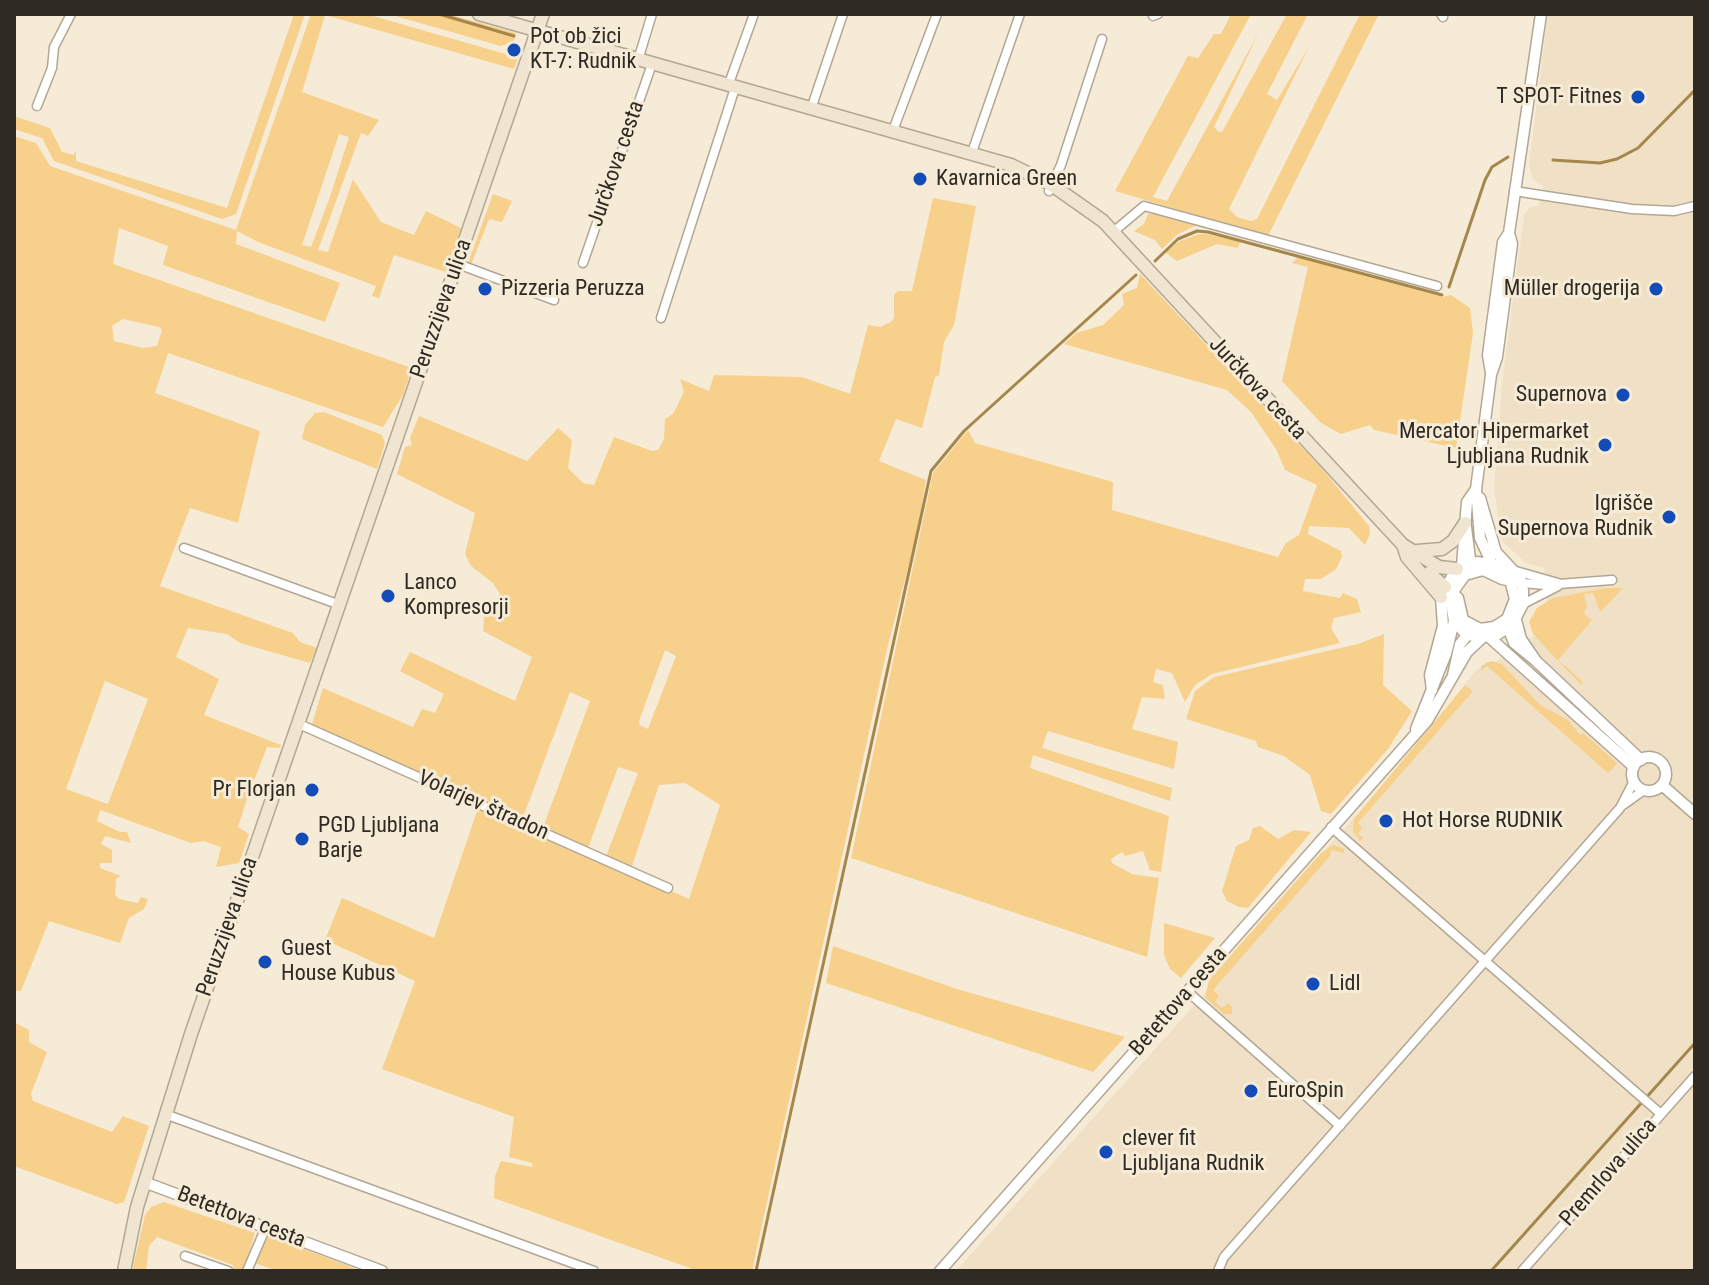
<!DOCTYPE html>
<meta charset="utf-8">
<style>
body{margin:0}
#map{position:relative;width:1709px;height:1285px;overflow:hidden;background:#f6ebd7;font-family:"Roboto Condensed",sans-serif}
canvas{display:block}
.frame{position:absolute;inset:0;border:16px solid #2f2b23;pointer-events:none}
</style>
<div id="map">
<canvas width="1709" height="1285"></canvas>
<div class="frame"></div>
</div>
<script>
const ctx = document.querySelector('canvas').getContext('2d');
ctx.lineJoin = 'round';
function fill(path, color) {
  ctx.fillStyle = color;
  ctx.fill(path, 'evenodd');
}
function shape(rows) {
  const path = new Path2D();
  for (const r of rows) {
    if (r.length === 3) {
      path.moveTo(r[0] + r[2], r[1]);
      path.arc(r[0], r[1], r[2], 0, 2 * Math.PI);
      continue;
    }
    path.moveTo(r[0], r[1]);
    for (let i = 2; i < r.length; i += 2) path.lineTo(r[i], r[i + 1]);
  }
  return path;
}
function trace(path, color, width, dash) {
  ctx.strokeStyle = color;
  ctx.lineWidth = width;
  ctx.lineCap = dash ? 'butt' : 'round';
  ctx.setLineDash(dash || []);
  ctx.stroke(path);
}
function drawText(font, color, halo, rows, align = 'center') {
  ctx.font = font + ' "Roboto Condensed",sans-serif';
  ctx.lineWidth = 6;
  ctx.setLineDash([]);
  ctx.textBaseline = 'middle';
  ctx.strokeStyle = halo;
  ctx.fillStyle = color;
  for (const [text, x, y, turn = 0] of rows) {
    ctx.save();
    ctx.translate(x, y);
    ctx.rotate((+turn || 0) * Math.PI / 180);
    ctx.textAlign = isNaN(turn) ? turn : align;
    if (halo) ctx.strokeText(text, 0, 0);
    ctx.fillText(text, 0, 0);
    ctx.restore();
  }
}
fill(shape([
 [1548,14,1695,14,1695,1271,956,1271,1207,991,1211,978,1406,759,1474,673,1486,662,1497,661,1534,636,1530,619,1547,601,1544,568,1526,563,1501,540,1494,487,1502,385,1524,215,1530,207,1539,206,1543,186,1533,179,1529,165]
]), '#f0e1c6');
fill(shape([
 [294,14,305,14,236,214,222,219,54,161,42,138,14,129,14,116,50,128,62,152,74,155,76,150,76,161,227,208],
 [311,14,366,14,516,57,519,47,521,50,514,69,325,15,302,92,379,120,368,136,361,133,318,250,328,252,353,179,381,222,414,235,426,211,461,228,446,272,394,255,379,298,372,296,376,286,258,242,237,231,236,244,340,283,325,322,163,265,168,246,119,228,113,264,412,368,403,395,383,427,168,353,155,393,260,431,238,523,190,508,160,586,293,633,300,642,317,648,310,663,240,643,227,634,188,628,176,657,219,679,204,715,281,745,280,748,267,747,247,799,238,827,249,834,239,863,216,867,221,847,203,841,191,843,100,810,97,821,120,832,127,832,131,843,105,836,101,844,112,850,112,863,100,863,100,868,121,876,116,879,115,895,119,899,138,903,141,897,148,899,144,909,129,918,120,943,49,921,21,991,14,991,14,136,36,143,50,166,236,230],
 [339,134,349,137,330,197,311,247,302,245],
 [123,319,159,327,162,330,157,346,143,348,114,341,112,326],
 [105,681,148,699,108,804,66,789],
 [388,14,448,14,516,33,514,41,501,46],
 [1231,14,1251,14,1153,197,1167,201,1259,32,1214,127,1218,131,1222,132,1287,14,1308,14,1267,94,1277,100,1309,47,1229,209,1237,217,1251,221,1257,219,1360,14,1379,14,1268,236,1115,191,1188,56,1198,58,1214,34,1221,34],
 [493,194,512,201,502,222,489,219,471,265,468,263],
 [933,198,976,206,954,325,944,342,939,375,935,377,922,428,896,419,879,461,926,480,917,533,887,649,752,1271,698,1271,494,1198,495,1176,501,1161,532,1167,532,1163,509,1157,514,1117,382,1069,415,981,325,940,342,898,434,938,479,805,689,899,720,805,685,783,659,785,631,869,605,859,638,773,618,767,588,848,542,830,590,701,570,692,522,820,312,724,323,688,413,727,422,709,435,713,444,694,400,671,410,652,515,701,532,657,483,631,484,616,497,606,500,594,493,583,471,566,465,554,475,513,397,474,405,447,412,445,410,438,419,416,527,461,558,428,572,440,568,468,583,483,594,485,614,437,652,451,658,450,664,439,665,419,673,414,684,392,680,379,709,391,714,375,802,377,850,394,868,325,880,327,891,322,894,318,894,295,898,291,912,291],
 [665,650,676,656,648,729,640,725,639,721],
 [1148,214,1157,214,1197,225,1178,234,1162,249,1155,240,1134,231,1144,224],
 [1199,234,1207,234,1240,241,1238,248,1217,244,1177,261,1165,252,1180,241],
 [1298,257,1442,297,1451,295,1470,308,1473,333,1456,448,1374,430,1370,425,1341,434,1321,423,1282,381,1308,267,1292,263],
 [1140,274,1323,470,1369,526,1370,534,1365,545,1349,528,1309,526,1308,534,1341,551,1342,557,1336,569,1321,579,1305,579,1303,591,1340,598,1343,593,1357,599,1361,612,1334,618,1331,628,1340,643,1212,674,1195,685,1185,702,1172,673,1156,669,1153,682,1163,685,1165,699,1142,697,1132,729,1178,742,1174,769,1048,731,1042,748,1172,788,1170,801,1033,755,1030,768,1169,816,1161,872,1150,870,1143,851,1125,856,1122,852,1111,859,1112,863,1132,874,1159,878,1147,957,851,858,933,473,968,430,975,443,1113,482,1112,510,1278,557,1286,543,1299,535,1317,485,1285,470,1276,449,1251,412,1227,390,1064,344,1076,333,1103,325,1124,305,1122,294,1137,288],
 [324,412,382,435,385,443,377,469,302,439,305,425,315,413],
 [1605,588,1623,588,1600,612,1593,593,1584,594,1587,606,1584,614,1592,620,1558,660,1583,682,1581,685,1533,634,1529,622,1537,608,1553,598],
 [1384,634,1383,685,1412,711,1388,749,1331,814,1321,811,1310,775,1284,756,1258,747,1256,741,1186,719,1195,691,1214,677,1358,644],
 [1491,661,1502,664,1540,705,1568,720,1580,735,1583,733,1617,763,1608,773,1487,666,1481,671,1481,666],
 [1465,685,1473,691,1358,823,1362,828,1358,833,1363,838,1360,841,1353,831,1354,819],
 [1260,826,1278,839,1294,830,1311,832,1248,908,1239,907,1227,901,1222,891,1236,846,1249,840,1253,828],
 [1333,845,1344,849,1344,853,1331,850,1330,856,1213,990,1219,996,1215,1002,1222,1008,1228,1003,1232,1007,1232,1014,1224,1014,1205,997,1209,980,1321,853],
 [1164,923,1215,938,1181,978,1170,969,1164,955],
 [833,946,957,989,1125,1037,1093,1072,826,983],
 [14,1022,29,1030,29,1042,47,1052,31,1094,33,1101,112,1132,123,1116,149,1126,124,1202,117,1204,14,1166],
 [164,1202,255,1233,243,1271,232,1270,233,1265,157,1237,149,1246,146,1271,132,1271,145,1215,151,1207],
 [266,1236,270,1236,362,1271,279,1271,254,1263]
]), '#f7d08b');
trace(shape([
 [439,14,514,36],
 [1553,160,1600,163,1617,159,1638,148,1695,90],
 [1155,261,1178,239,1197,231,1208,232,1442,295],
 [1449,287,1485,180,1492,167,1508,157],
 [756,1271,931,471,964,431,1136,275],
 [1491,1271,1695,1043]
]), '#a5864b', 3);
const minor = shape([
 [1441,14,1443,17],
 [1153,16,1158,14],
 [638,60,652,14],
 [728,86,754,14],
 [37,106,52,68,54,47,71,14],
 [811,109,843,14],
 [892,133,937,14],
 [971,155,1020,14],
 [1049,191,1061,165,1102,39],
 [1514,191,1632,209,1674,211,1695,206],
 [1112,233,1144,206,1437,286],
 [583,263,652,64],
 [458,264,554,300],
 [661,318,735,88],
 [184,548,340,605],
 [1516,571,1558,583],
 [1522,583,1545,585,1612,580],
 [1523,604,1558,586],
 [299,724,668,888],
 [1623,805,1644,790],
 [1331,827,1661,1114],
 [1188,992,1340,1126],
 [165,1114,594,1271],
 [185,1256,228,1271],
 [247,1271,266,1227],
 [1218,1271,1224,1257,1620,808,1634,781],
 [1522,1271,1695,1076]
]);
const tertiary = shape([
 [1491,373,1488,355,1503,242,1509,233],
 [1480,498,1496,552,1519,577,1522,583,1523,591,1523,604,1512,625,1495,636,1475,637,1463,631,1454,621,1450,596,1465,575,1483,570,1502,579,1522,583],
 [1466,527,1471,567],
 [1492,564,1480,538,1476,489,1491,375,1497,357,1512,244,1509,233,1541,14],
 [1462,566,1467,502,1476,489],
 [1516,620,1521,639,1536,661,1641,760],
 [1507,625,1514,643,1536,661],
 [1489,637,1634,767],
 [1453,675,1460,644,1470,632],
 [1432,690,1430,675,1443,626,1441,597,1454,573,1477,562,1496,565,1509,576,1515,599,1507,619,1494,627,1480,629,1463,620,1458,598,1448,589],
 [1416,729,1446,654,1454,621],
 [1649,774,17],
 [1662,785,1695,814],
 [144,1182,382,1271],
 [940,1271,1427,721,1467,652,1482,638]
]);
const secondary = shape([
 [479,14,1011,165,1052,185,1103,221,1403,545,1439,567,1457,569],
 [1403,545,1407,557,1441,597],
 [1417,551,1442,549,1453,541,1465,523],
 [1429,573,1445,587],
 [124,1271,137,1207,191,1034,543,14]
]);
trace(minor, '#b2a794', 11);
trace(tertiary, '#b2a794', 13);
trace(secondary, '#b2a794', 15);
trace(minor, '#fff', 8);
trace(tertiary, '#fff', 10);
trace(secondary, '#f0e5d0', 12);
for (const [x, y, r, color] of [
 [514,50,8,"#134bb7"],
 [1638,97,8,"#134bb7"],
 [920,179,8,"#134bb7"],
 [485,289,8,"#134bb7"],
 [1656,289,8,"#134bb7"],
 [1623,395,8,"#134bb7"],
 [1605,445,8,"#134bb7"],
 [1669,517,8,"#134bb7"],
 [388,596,8,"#134bb7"],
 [312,790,8,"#134bb7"],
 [1386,821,8,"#134bb7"],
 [302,839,8,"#134bb7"],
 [265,962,8,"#134bb7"],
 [1313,984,8,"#134bb7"],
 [1251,1091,8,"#134bb7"],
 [1106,1152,8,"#134bb7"]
]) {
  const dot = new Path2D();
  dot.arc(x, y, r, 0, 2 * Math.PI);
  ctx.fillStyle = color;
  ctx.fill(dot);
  trace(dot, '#f6ebd7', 3);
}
drawText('22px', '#2f2b23', '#f6ebd7', [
 ["Pot ob žici",530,37],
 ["KT-7: Rudnik",530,62],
 ["T SPOT- Fitnes",1622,97,"right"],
 ["Kavarnica Green",936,179],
 ["Pizzeria Peruzza",501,289],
 ["Müller drogerija",1640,289,"right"],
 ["Supernova",1607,395,"right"],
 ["Mercator Hipermarket",1589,432,"right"],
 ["Ljubljana Rudnik",1589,457,"right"],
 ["Igrišče",1653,504,"right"],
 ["Supernova Rudnik",1653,529,"right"],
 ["Lanco",404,583],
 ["Kompresorji",404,608],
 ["Pr Florjan",296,790,"right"],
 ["Hot Horse RUDNIK",1402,821],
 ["PGD Ljubljana",318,826],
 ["Barje",318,851],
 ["Guest",281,949],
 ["House Kubus",281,974],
 ["Lidl",1329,984],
 ["EuroSpin",1267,1091],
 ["clever fit",1122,1139],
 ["Ljubljana Rudnik",1122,1164]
], 'left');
drawText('22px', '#2f2b23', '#f6ebd7', [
 ["Jurčkova cesta",617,164,-71],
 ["Peruzzijeva ulica",442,309,-71],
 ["Jurčkova cesta",1257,389,47],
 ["Volarjev štradon",483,806,24],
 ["Peruzzijeva ulica",228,927,-71],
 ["Betettova cesta",1179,1002,-49],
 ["Premrlova ulica",1609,1173,-49],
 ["Betettova cesta",241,1218,21]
]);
</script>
